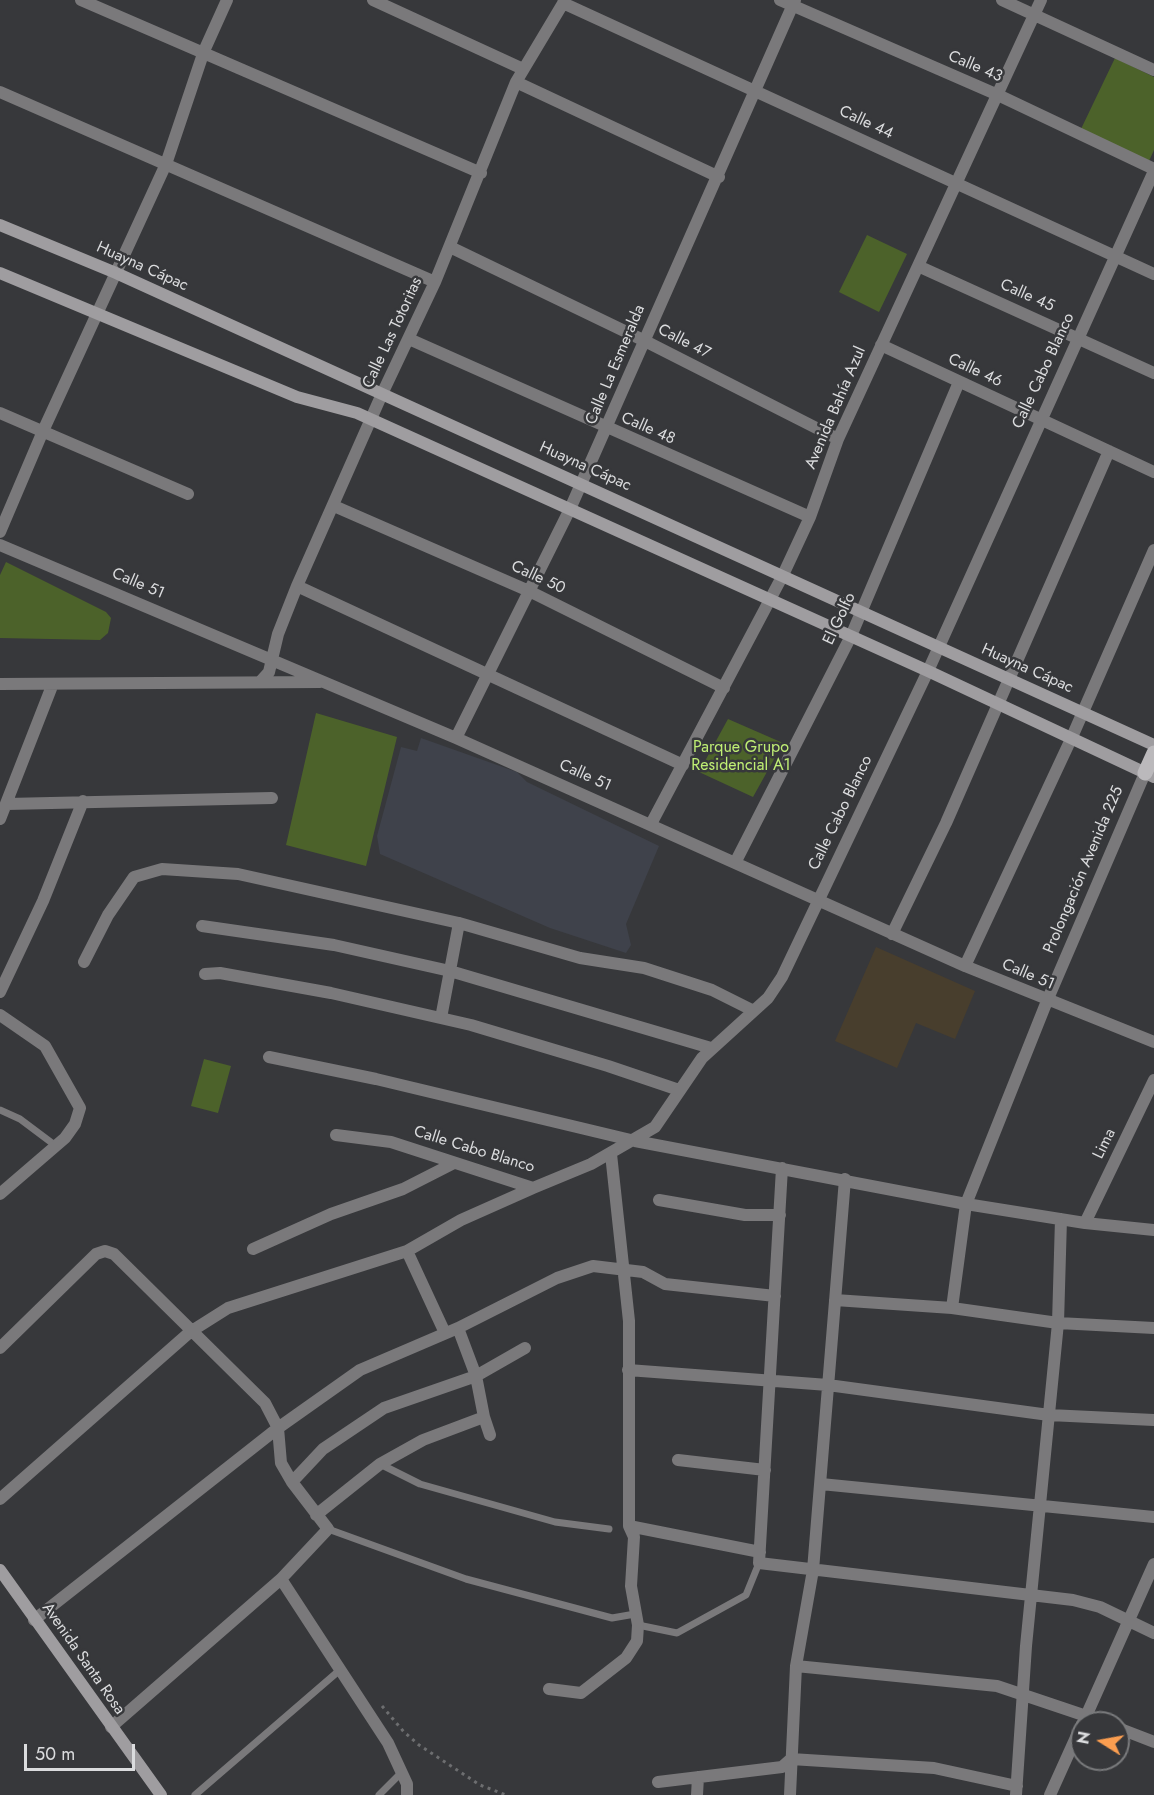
<!DOCTYPE html>
<meta charset="utf-8">
<style>
body{margin:0}
#map{position:relative;width:1154px;height:1795px;overflow:hidden;background:#37383b;font-family:Jost,sans-serif}
canvas{display:block}
.north{position:absolute;left:1070px;top:1711px;width:60px;height:60px;box-sizing:border-box;background:#37383b;border:2px solid #797a7c;border-radius:50%;rotate:281deg;font-size:16px;font-weight:700;line-height:24px;text-align:center;color:#dbdcde}
.north::after{content:'';display:block;margin:auto;width:21px;height:27px;background:#fb9e50;clip-path:polygon(50% 0,100% 100%,50% 72%,0 100%)}
.scale{position:absolute;left:24px;top:1744px;width:111px;height:27px;box-sizing:border-box;border:3px solid #dbdcde;border-top:0;padding-left:8px;font-size:18px;line-height:21px;white-space:nowrap;color:#dbdcde;-webkit-text-stroke:4px #37383b;paint-order:stroke}
</style>
<div id="map">
<canvas width="1154" height="1795"></canvas>
<div class="north">N</div>
<div class="scale">50 m</div>
</div>
<script>
const ctx = document.querySelector('canvas').getContext('2d');
ctx.lineJoin = 'round';
function fill(path, color) {
  ctx.fillStyle = color;
  ctx.fill(path, 'evenodd');
}
function shape(rows) {
  const path = new Path2D();
  for (const r of rows) {
    path.moveTo(r[0], r[1]);
    for (let i = 2; i < r.length; i += 2) path.lineTo(r[i], r[i + 1]);
  }
  return path;
}
function trace(path, color, width, dash) {
  ctx.strokeStyle = color;
  ctx.lineWidth = width;
  ctx.lineCap = dash ? 'butt' : 'round';
  ctx.setLineDash(dash || []);
  ctx.stroke(path);
}
function drawText(font, color, halo, rows, align = 'center') {
  ctx.font = font + ' Jost,sans-serif';
  ctx.lineWidth = 5;
  ctx.setLineDash([]);
  ctx.textBaseline = 'middle';
  ctx.strokeStyle = halo;
  ctx.fillStyle = color;
  for (const [text, x, y, turn = 0] of rows) {
    ctx.save();
    ctx.translate(x, y);
    ctx.rotate((+turn || 0) * Math.PI / 180);
    ctx.textAlign = isNaN(turn) ? turn : align;
    if (halo) ctx.strokeText(text, 0, 0);
    ctx.fillText(text, 0, 0);
    ctx.restore();
  }
}
fill(shape([
 [421,738,517,772,527,782,659,846,626,924,631,945,626,953,550,928,380,854,377,836,401,747,417,751]
]), '#3f424b');
fill(shape([
 [876,947,975,991,955,1039,916,1023,897,1068,835,1041]
]), '#483e2d');
fill(shape([
 [1115,58,1154,77,1154,150,1149,161,1081,129],
 [867,235,907,254,879,312,839,292],
 [6,562,106,612,111,618,108,633,100,640,0,638,0,575],
 [316,713,397,737,366,866,286,845],
 [728,719,783,743,753,797,699,772],
 [204,1059,231,1066,218,1113,191,1106]
]), '#4c622a');
trace(shape([
 [382,1706,404,1732,419,1745,480,1785,506,1795]
]), '#6d6e70', 3, [3, 4.5]);
trace(shape([
 [0,1110,20,1119,56,1146],
 [380,1464,420,1484,555,1522,609,1529],
 [328,1529,466,1579,612,1618,635,1614],
 [638,1625,677,1633,746,1595,759,1563],
 [195,1795,341,1669],
 [379,1795,402,1772]
]), '#7a797b', 7);
trace(shape([
 [81,0,481,173],
 [373,0,523,69],
 [780,0,998,95,1154,169],
 [1002,0,1154,70],
 [563,3,1154,274],
 [516,82,719,177],
 [0,92,435,282],
 [450,247,643,340,838,439],
 [918,266,1154,373],
 [409,339,810,517],
 [881,345,1154,472],
 [0,413,188,494],
 [334,506,529,591,724,688],
 [0,532,43,431,166,164,204,51,227,0],
 [0,545,456,738,965,966,1154,1042],
 [297,586,683,765],
 [260,682,269,672,278,634,297,586,382,394,435,282,516,82,565,0],
 [0,684,320,682],
 [456,738,570,509,795,0],
 [7,804,272,798],
 [0,819,52,686],
 [651,824,783,575,810,517,838,439,1041,0],
 [735,863,851,636,959,382],
 [202,926,334,945,450,971,711,1048],
 [892,934,946,823,1109,451],
 [84,962,108,915,134,877,162,869,238,874,459,923,580,958,644,968,712,990,752,1010],
 [965,966,1072,737,1154,550],
 [205,974,220,973,331,993,471,1025,608,1066,679,1090],
 [0,992,43,901,83,801],
 [0,1015,45,1046,80,1108,75,1124,65,1138,0,1194],
 [441,1018,459,923],
 [269,1057,376,1079,635,1141,966,1204,1085,1223,1154,1230],
 [336,1135,391,1142,533,1188,591,1164,655,1127,702,1058,768,998,782,977,928,671,1154,171],
 [782,1168,759,1563,1073,1600,1100,1607,1154,1633],
 [659,1200,745,1215,780,1215],
 [1085,1223,1154,1080],
 [253,1249,331,1214,403,1189,454,1163],
 [407,1251,445,1333],
 [835,1300,952,1308,1058,1323,1154,1328],
 [952,1308,966,1204,1047,1001,1145,773],
 [458,1328,476,1376,484,1417,490,1435],
 [0,1348,96,1254,105,1251,114,1254,265,1403,278,1428,281,1463,292,1482,328,1529,281,1579,111,1727],
 [628,1370,828,1385,1049,1415,1154,1420],
 [678,1460,765,1470],
 [292,1482,323,1449,384,1408,476,1376,525,1348],
 [821,1484,1154,1517],
 [0,1499,190,1332,228,1308,407,1251,461,1220,533,1188],
 [316,1515,380,1464,423,1440,484,1417],
 [629,1526,760,1552],
 [281,1579,388,1743,407,1784,407,1795],
 [34,1620,278,1428,360,1370,458,1328,557,1278,593,1266,643,1272,665,1284,775,1296],
 [796,1666,997,1686,1107,1723],
 [549,1689,581,1693,626,1658,637,1641,638,1625,631,1586,634,1537,629,1526,629,1321,611,1154],
 [1083,1723,1154,1564],
 [1118,1728,1154,1742],
 [658,1782,782,1767,791,1759,934,1768,1017,1786],
 [697,1795,698,1777],
 [790,1795,796,1666,813,1570,845,1179],
 [1016,1795,1026,1646,1058,1323,1061,1219],
 [1050,1795,1082,1724]
]), '#7a797b', 12);
trace(shape([
 [0,225,116,273,1154,745],
 [0,273,297,397,357,413,928,671,1154,777],
 [0,1570,161,1795]
]), '#9f9da0', 12);
trace(shape([
 [1145,773,1154,753]
]), '#bbb9bc', 15);
drawText('16px', '#dbdcde', '#37383b', [
 ["Calle 43",975,67,23],
 ["Calle 44",866,123,25],
 ["Huayna Cápac",142,267,24],
 ["Calle 45",1027,296,24],
 ["Calle Las Totoritas",393,333,-65],
 ["Calle 47",684,342,27],
 ["Calle La Esmeralda",616,365,-67],
 ["Calle 46",975,371,25],
 ["Calle Cabo Blanco",1044,371,-65],
 ["Avenida Bahía Azul",836,408,-67],
 ["Calle 48",648,429,24],
 ["Huayna Cápac",585,467,24],
 ["Calle 50",538,578,25],
 ["Calle 51",138,584,23],
 ["El Golfo",840,619,-65],
 ["Huayna Cápac",1027,669,24],
 ["Calle 51",585,776,24],
 ["Calle Cabo Blanco",841,813,-64],
 ["Prolongación Avenida 225",1084,870,-67],
 ["Calle 51",1028,975,23],
 ["Lima",1105,1144,-64],
 ["Calle Cabo Blanco",474,1150,17],
 ["Avenida Santa Rosa",83,1659,55]
]);
drawText('16px', '#bfee74', '#37383b', [
 ["Parque Grupo",741,748],
 ["Residencial A1",741,766]
]);
</script>
